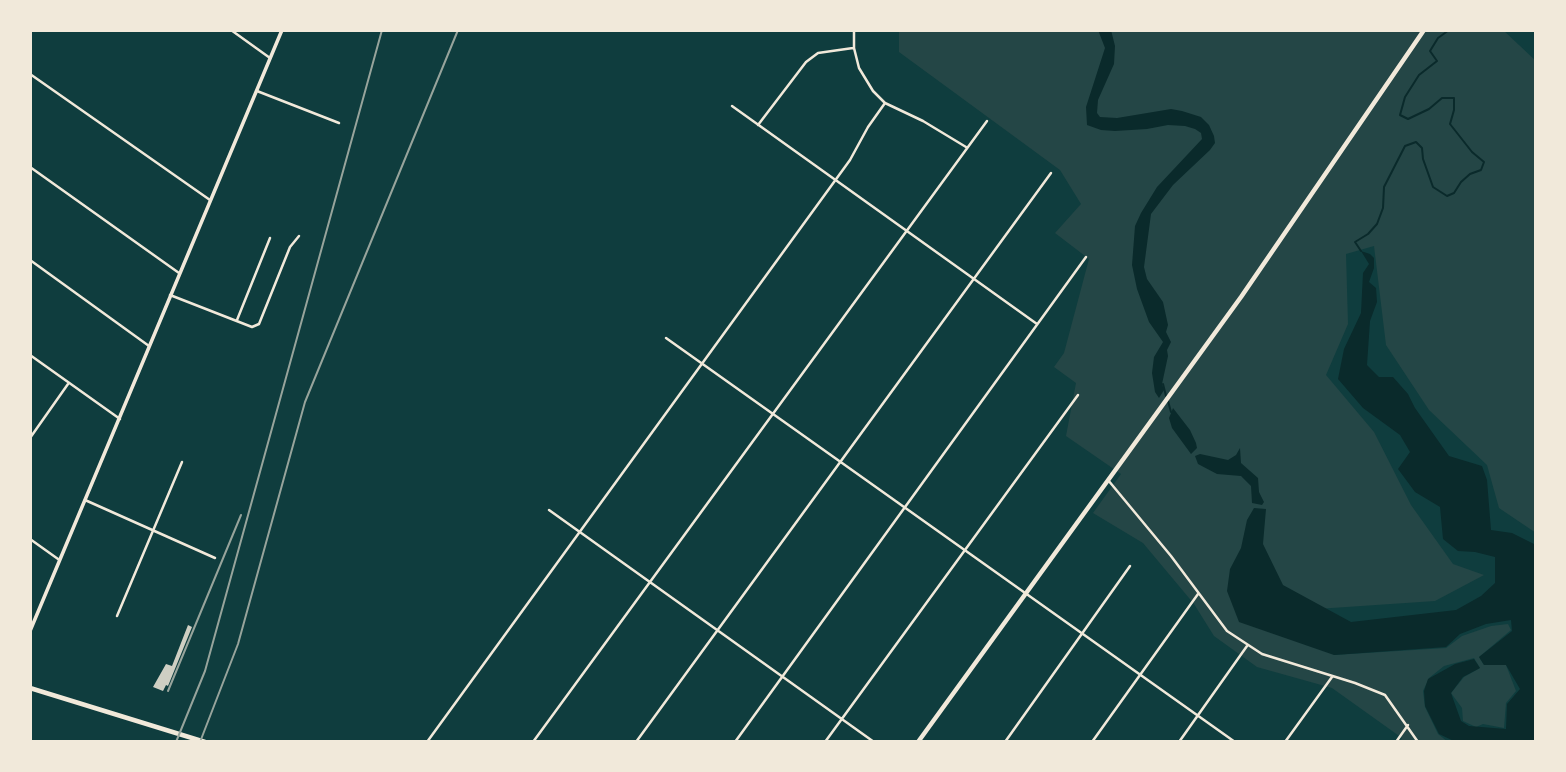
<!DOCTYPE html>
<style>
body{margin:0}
#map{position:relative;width:1566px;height:772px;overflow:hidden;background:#0f3d3e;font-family:"Varela Round",sans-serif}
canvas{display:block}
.frame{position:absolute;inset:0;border:32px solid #f1e9da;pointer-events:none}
</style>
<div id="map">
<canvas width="1566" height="772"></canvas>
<div class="frame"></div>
</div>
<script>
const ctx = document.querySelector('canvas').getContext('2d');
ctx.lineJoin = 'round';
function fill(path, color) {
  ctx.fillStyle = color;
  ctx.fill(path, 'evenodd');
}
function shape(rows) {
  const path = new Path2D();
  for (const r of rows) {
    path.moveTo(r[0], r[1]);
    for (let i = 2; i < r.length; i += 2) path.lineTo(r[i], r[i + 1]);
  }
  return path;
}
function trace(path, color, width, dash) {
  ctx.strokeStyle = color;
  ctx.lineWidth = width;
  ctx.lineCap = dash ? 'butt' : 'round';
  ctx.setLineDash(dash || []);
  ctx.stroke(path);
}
fill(shape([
 [899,30,1503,30,1536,61,1536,533,1499,508,1487,465,1429,410,1386,345,1374,246,1346,254,1348,324,1326,375,1374,432,1411,505,1453,564,1484,575,1435,601,1302,610,1334,655,1446,648,1462,636,1491,626,1508,624,1511,630,1479,657,1484,665,1506,665,1516,691,1506,703,1504,728,1483,724,1476,727,1463,721,1462,708,1451,693,1464,677,1480,668,1474,658,1444,666,1429,678,1423,691,1425,707,1438,734,1448,742,1399,742,1402,738,1332,688,1257,667,1214,636,1194,604,1143,543,1093,513,1121,474,1066,436,1076,383,1054,367,1064,353,1089,259,1055,233,1081,204,1060,170,899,52]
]), '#244646');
fill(shape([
 [1098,30,1111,30,1115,46,1114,64,1098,100,1097,113,1100,117,1117,118,1171,109,1182,111,1201,117,1209,125,1214,136,1215,143,1210,150,1173,185,1151,214,1144,267,1147,279,1163,302,1168,325,1166,332,1171,342,1167,350,1168,356,1162,384,1164,390,1159,398,1155,392,1152,373,1154,357,1163,342,1149,322,1137,289,1132,265,1135,226,1141,213,1157,187,1202,139,1201,133,1195,129,1185,126,1168,125,1147,129,1115,131,1101,130,1087,125,1086,107,1105,48],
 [1361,251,1370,254,1374,258,1374,268,1369,282,1376,288,1377,302,1370,321,1367,365,1379,377,1393,377,1408,394,1415,408,1449,456,1482,466,1487,480,1491,530,1512,533,1536,545,1536,742,1456,742,1439,734,1425,706,1424,691,1428,679,1455,664,1474,659,1480,668,1463,677,1451,693,1461,721,1469,726,1506,729,1507,704,1520,689,1506,665,1484,665,1479,657,1512,631,1511,620,1486,624,1460,634,1446,647,1334,655,1239,622,1227,591,1230,569,1241,548,1247,520,1254,508,1266,509,1263,544,1283,585,1351,622,1456,610,1481,596,1495,583,1495,557,1475,552,1458,551,1443,539,1440,507,1415,492,1398,469,1410,452,1400,435,1363,408,1338,379,1344,349,1361,313,1363,273,1369,264],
 [1173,408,1190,430,1196,443,1197,448,1191,454,1172,428,1169,418],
 [1240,448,1241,463,1258,478,1259,492,1264,502,1262,505,1252,503,1251,486,1241,476,1217,474,1198,464,1195,456,1200,454,1228,460,1236,455]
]), '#0a2a2b');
trace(shape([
 [1361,251,1355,242,1368,234,1377,224,1383,208,1384,187,1405,146,1416,142,1422,148,1423,159,1433,187,1447,196,1454,193,1461,182,1470,174,1481,170,1484,162,1472,152,1450,124,1454,110,1454,98,1442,98,1429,109,1408,119,1400,115,1405,97,1419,75,1437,61,1430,51,1438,38,1449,30],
 [1163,384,1166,396],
 [1168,401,1171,412]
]), '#0a2a2b', 2);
fill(shape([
 [188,625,192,627,168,686,166,685,163,691,153,687,166,664,172,666]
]), '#cfcfc3');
trace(shape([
 [231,30,270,58],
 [854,30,854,48,859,68,873,91,885,103,923,121,966,147],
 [30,74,210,200],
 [257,91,339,123],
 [732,106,1037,324],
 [758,125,806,62,818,53,853,48],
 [30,167,179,273],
 [30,260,149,346],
 [170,295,252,327,259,324,290,247,299,236],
 [237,320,270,238],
 [666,338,1235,742],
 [30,355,120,419],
 [30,438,68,384],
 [1108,480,1171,556,1227,631,1262,654,1355,683,1385,695,1418,742],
 [85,500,215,558],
 [549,510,874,742],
 [30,539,58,559],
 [117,616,182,462],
 [427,742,850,160,868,127,885,103],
 [533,742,987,121],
 [636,742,1051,173],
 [735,742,1086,257],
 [825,742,1078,395],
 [1005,742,1130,566],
 [1092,742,1198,594],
 [1179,742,1247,646],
 [1285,742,1332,677],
 [1396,742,1408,725]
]), '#f1e9da', 2.5);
trace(shape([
 [30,631,282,30]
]), '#f1e9da', 3.5);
trace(shape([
 [30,688,205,742],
 [918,742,1241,297,1424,30]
]), '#f1e9da', 4.5);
trace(shape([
 [168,691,241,515],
 [176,742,205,671,382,30],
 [200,742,238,644,305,402,458,30]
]), '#97a49c', 2);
</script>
